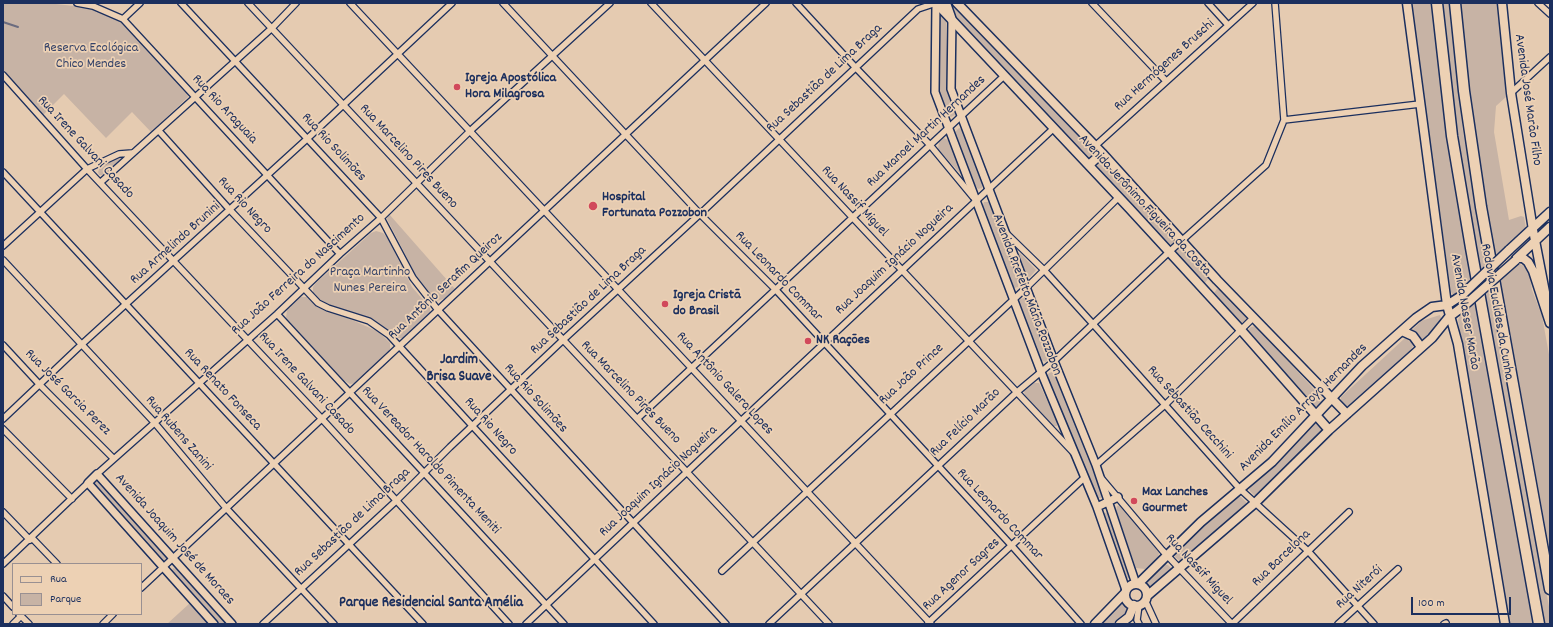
<!DOCTYPE html>
<meta charset="utf-8">
<style>
body{margin:0}
#map{position:relative;width:1553px;height:627px;overflow:hidden;background:#e5cbb1;font-family:Dekko,sans-serif}
canvas{display:block}
.frame{position:absolute;inset:0;border:4px solid #1b2f5e;pointer-events:none}
.legend{position:absolute;left:12px;top:563px;width:130px;height:52px;box-sizing:border-box;background:#edd1b4;border:1px solid #999092;margin:0;padding:5px 7px;list-style:none;font-size:12px;color:#1b2f5e}
.legend li{display:flex;align-items:center;gap:8px;height:20px}
.legend b{width:20px;border:1px solid #999092}
.scale{position:absolute;left:1411px;top:597px;width:100px;height:18px;box-sizing:border-box;border:2px solid #1b2f5e;border-top:0;padding-left:5px;font-size:12px;line-height:14px;white-space:nowrap;color:#1b2f5e;-webkit-text-stroke:3px #edd1b4;paint-order:stroke}
</style>
<div id="map">
<canvas width="1553" height="627"></canvas>
<div class="frame"></div>
<ul class="legend">
<li><b style="height:5px;background:#edd1b4"></b>Rua</li>
<li><b style="height:11px;background:#c7b3a5"></b>Parque</li>
</ul>
<div class="scale">100 m</div>
</div>
<script>
const ctx = document.querySelector('canvas').getContext('2d');
ctx.lineJoin = 'round';
function fill(path, color) {
  ctx.fillStyle = color;
  ctx.fill(path, 'evenodd');
}
function shape(rows) {
  const path = new Path2D();
  for (const r of rows) {
    if (r.length === 3) {
      path.moveTo(r[0] + r[2], r[1]);
      path.arc(r[0], r[1], r[2], 0, 2 * Math.PI);
      continue;
    }
    path.moveTo(r[0], r[1]);
    for (let i = 2; i < r.length; i += 2) path.lineTo(r[i], r[i + 1]);
  }
  return path;
}
function trace(path, color, width, dash) {
  ctx.strokeStyle = color;
  ctx.lineWidth = width;
  ctx.lineCap = dash ? 'butt' : 'round';
  ctx.setLineDash(dash || []);
  ctx.stroke(path);
}
function drawText(font, color, halo, rows, align = 'center') {
  ctx.font = font + ' Dekko,sans-serif';
  ctx.lineWidth = 3.5;
  ctx.setLineDash([]);
  ctx.textBaseline = 'middle';
  ctx.strokeStyle = halo;
  ctx.fillStyle = color;
  for (const [text, x, y, turn = 0] of rows) {
    ctx.save();
    ctx.translate(x, y);
    ctx.rotate((+turn || 0) * Math.PI / 180);
    ctx.textAlign = isNaN(turn) ? turn : align;
    if (halo) ctx.strokeText(text, 0, 0);
    ctx.fillText(text, 0, 0);
    ctx.restore();
  }
}
fill(shape([
 [3,3,47,3,92,8,121,21,187,91,188,97,151,132,132,112,106,138,64,94,43,115,3,70],
 [949,3,954,3,1093,149,1095,154,1091,159,1086,157,954,18],
 [1411,3,1433,3,1442,99,1473,278,1454,296,1451,292],
 [1440,3,1450,3,1463,132,1487,266,1478,273,1455,135],
 [1458,3,1499,3,1506,97,1496,106,1494,132,1509,220,1521,216,1524,217,1526,229,1495,259,1469,90],
 [939,13,946,20,946,23,948,91,955,109,955,115,951,117,946,113,938,88],
 [959,128,963,130,982,181,982,188,978,189,974,184,954,137,954,133],
 [944,138,950,141,966,180,938,149,939,142],
 [120,157,123,159,104,175,99,175,98,172,100,167],
 [1100,161,1106,162,1174,238,1175,243,1171,246,1166,246,1098,170,1097,165],
 [984,202,989,202,991,204,1019,281,1018,287,1014,288,1011,283,982,208],
 [389,214,455,289,444,299,437,301,433,298,419,281,387,219],
 [376,231,383,233,387,237,412,287,430,308,430,313,403,338,397,338,370,318,328,305,313,294,313,287,316,283,371,233],
 [1178,247,1183,248,1210,276,1205,283,1199,282,1175,256,1175,251],
 [1020,253,1036,270,1030,277,1026,276,1018,255],
 [1519,264,1525,266,1529,272,1532,290,1542,316,1550,360,1550,552,1500,278],
 [1489,288,1550,612,1550,624,1542,624,1481,295],
 [1217,289,1221,290,1248,316,1248,320,1244,324,1239,324,1215,298,1214,293],
 [301,297,307,297,316,306,327,312,350,319,379,332,390,343,390,349,388,353,356,383,350,384,343,380,286,318,287,310],
 [1024,298,1027,301,1048,358,1046,362,1040,360,1018,305,1020,299],
 [1476,300,1536,624,1509,624,1458,320,1461,313],
 [1440,315,1442,321,1440,324,1422,341,1420,342,1411,331,1421,321],
 [1256,326,1322,398,1323,402,1318,406,1313,406,1250,336,1247,331,1251,327],
 [1405,338,1411,342,1413,346,1411,350,1351,406,1345,406,1341,400,1341,397],
 [1052,372,1055,374,1103,492,1101,498,1096,498,1046,377,1049,373],
 [1034,383,1039,383,1057,422,1057,426,1052,426,1025,396,1024,391],
 [1317,423,1322,429,1321,434,1259,495,1254,495,1249,490,1250,487,1274,464,1312,424],
 [97,481,100,482,167,557,168,560,165,564,93,486],
 [1237,497,1241,497,1246,502,1246,506,1185,561,1180,561,1175,557,1176,553,1204,524],
 [1121,505,1159,553,1158,557,1145,569,1136,568,1116,511,1117,506],
 [1108,512,1131,577,1127,579,1124,578,1102,514],
 [1164,564,1168,565,1172,569,1172,573,1149,592,1144,582],
 [173,568,176,569,227,624,218,624,171,573],
 [1124,600,1131,607,1115,624,1100,624],
 [190,603,209,624,167,624]
]), '#c7b3a5');
trace(shape([
 [3,22,18,27]
]), '#6b6c7f', 2);
const minor = shape([
 [77,3,93,6,123,19,340,254],
 [181,3,381,218,413,278,438,310,726,624],
 [248,3,829,624],
 [350,3,931,624],
 [503,3,700,214,775,289,1012,546,1081,624],
 [651,3,1073,452],
 [796,3,856,68,930,145,973,197],
 [1092,3,1166,81],
 [1208,3,1228,25],
 [1538,3,1550,14],
 [123,19,140,3],
 [3,75,87,169,322,419,509,624],
 [1511,93,1550,57],
 [1284,120,1420,104],
 [159,131,230,210,318,303,328,308,369,321,389,335,654,624],
 [1094,147,1253,3],
 [3,172,423,624],
 [101,182,272,28,296,3],
 [1006,233,1044,270,1093,324,1240,489,1308,551,1374,624],
 [3,246,87,169,119,154,132,153],
 [3,260,154,422,227,509,334,624],
 [277,314,564,624],
 [3,345,40,385,113,458],
 [638,418,1004,76],
 [3,419,81,345,308,138,452,3],
 [3,429,72,499],
 [1096,465,1166,404,1253,318],
 [97,474,277,314,340,254,381,218,470,131,610,3],
 [1102,479,1162,550,1232,624],
 [3,512,30,540],
 [32,538,57,564],
 [3,564,88,483],
 [722,571,1027,287,1119,197],
 [141,588,766,3],
 [3,596,13,607],
 [1145,600,1156,624],
 [19,614,29,624],
 [928,623,1084,478],
 [13,624,21,616],
 [103,624,113,614],
 [263,624,396,501,450,447,563,340,700,214,918,9,936,3],
 [526,624,742,420,1054,128],
 [769,624,1017,392,1054,361,1169,252,1266,165,1284,120,1275,3],
 [1139,624,1137,620,1139,605],
 [1232,624,1349,512],
 [1338,624,1398,569],
 [1444,624,1446,623]
]);
const tertiary = shape([
 [936,3,935,92,1041,372,1097,507,1126,590],
 [952,19,951,89,1054,361,1096,465,1136,584],
 [1097,507,1118,497],
 [214,624,88,483,97,474,232,624]
]);
const secondary = shape([
 [936,3,1129,208,1241,330,1329,430],
 [946,3,951,17],
 [957,3,1102,153,1217,280,1347,414],
 [1407,3,1447,305,1458,344,1505,624],
 [1502,3,1511,93,1533,230,1550,318],
 [1089,165,1102,153],
 [1509,250,1550,212],
 [1518,258,1523,258,1528,262,1533,271,1550,323],
 [1516,259,1550,227],
 [1402,331,1413,336,1421,347],
 [1138,584,1201,522,1272,462,1362,366,1416,318,1432,307,1447,305,1461,296],
 [1136,595,11],
 [1147,596,1255,503,1329,430,1432,338,1449,317,1465,305],
 [1095,624,1125,593],
 [1120,624,1129,617,1134,605]
]);
const motorway = shape([
 [1437,3,1452,136,1471,248,1539,624],
 [1455,3,1464,91,1481,207,1550,589]
]);
trace(minor, '#1b2f5e', 8);
trace(tertiary, '#1b2f5e', 10);
trace(secondary, '#1b2f5e', 11);
trace(motorway, '#1b2f5e', 13);
trace(minor, '#edd1b4', 5.5);
trace(tertiary, '#edd1b4', 7);
trace(secondary, '#edd1b4', 8);
trace(motorway, '#edd1b4', 10);
const secondaryBridge = shape([
 [1461,296,1509,250],
 [1465,305,1516,260]
]);
trace(secondaryBridge, '#1b2f5e', 11, []);
trace(secondaryBridge, '#edd1b4', 8);
for (const [x, y, r, color] of [
 [457,87,4,"#d1495b"],
 [593,206,5,"#d1495b"],
 [665,304,4,"#d1495b"],
 [808,341,4,"#d1495b"],
 [1134,501,4,"#d1495b"]
]) {
  const dot = new Path2D();
  dot.arc(x, y, r, 0, 2 * Math.PI);
  ctx.fillStyle = color;
  ctx.fill(dot);
  trace(dot, '#edd1b4', 1.5);
}
drawText('14px', '#354369', '#edd1b4', [
 ["Reserva Ecológica",91,49],
 ["Chico Mendes",91,65],
 ["Praça Martinho",370,273],
 ["Nunes Pereira",370,289]
]);
drawText('14px', '#1b2f5e', '#edd1b4', [
 ["Rua Hermógenes Bruschi",1165,66,-42],
 ["Rua Sebastião de Lima Braga",825,79,-43],
 ["Avenida José Marão Filho",1527,100,82],
 ["Rua Rio Araguaia",224,110,47],
 ["Rua Manoel Martin Hernandes",927,132,-43],
 ["Rua Irene Galvani Casado",85,148,47],
 ["Rua Rio Solimões",333,148,47],
 ["Rua Marcelino Pires Bueno",408,157,47],
 ["Rua Nassif Miguel",854,202,47],
 ["Rua Rio Negro",244,206,47],
 ["Avenida Jerônimo Figueira da Costa",1144,206,47],
 ["Rua Armelindo Brunini",176,244,-42],
 ["Rua Joaquim Ignácio Nogueira",895,260,-43],
 ["Rua João Ferreira do Nascimento",299,275,-42],
 ["Rua Leonardo Commar",778,277,46],
 ["Rua Antônio Serafim Queiroz",446,287,-43],
 ["Avenida Prefeito Mário Pozzobon",1026,295,69],
 ["Rua Sebastião de Lima Braga",589,301,-43],
 ["Avenida Nasser Marão",1464,312,80],
 ["Rodovia Euclides da Cunha",1496,312,80],
 ["Rua João Prince",912,375,-43],
 ["Rua Irene Galvani Casado",306,384,47],
 ["Rua Antônio Galera Lopes",724,384,47],
 ["Rua Renato Fonseca",222,390,47],
 ["Rua José Garcia Perez",67,393,45],
 ["Rua Marcelino Pires Bueno",630,393,46],
 ["Rua Rio Solimões",535,399,48],
 ["Avenida Emílio Arroyo Hernandes",1304,408,-45],
 ["Rua Sebastião Cecchini",1189,413,48],
 ["Rua Felício Marão",966,423,-44],
 ["Rua Rio Negro",490,427,48],
 ["Rua Rubens Zanini",178,434,49],
 ["Rua Vereador Haroldo Pimenta Meniti",430,461,47],
 ["Rua Joaquim Ignácio Nogueira",659,482,-43],
 ["Rua Leonardo Commar",999,515,47],
 ["Rua Sebastião de Lima Braga",353,523,-43],
 ["Avenida Joaquim José de Moraes",174,540,48],
 ["Rua Barcelona",1282,559,-44],
 ["Rua Nassif Miguel",1198,570,47],
 ["Rua Agenor Sagres",962,575,-43],
 ["Rua Niterói",1360,588,-42]
]);
drawText('bold 14px', '#1b2f5e', '#edd1b4', [
 ["Igreja Apostólica",465,79],
 ["Hora Milagrosa",465,95],
 ["Hospital",602,198],
 ["Fortunata Pozzobon",602,214],
 ["Igreja Cristã",673,296],
 ["do Brasil",673,312],
 ["NK Rações",816,341],
 ["Max Lanches",1142,493],
 ["Gourmet",1142,509]
], 'left');
drawText('bold 15px', '#1b2f5e', '#edd1b4', [
 ["Jardim",459,361],
 ["Brisa Suave",459,378],
 ["Parque Residencial Santa Amélia",431,604]
]);
</script>
